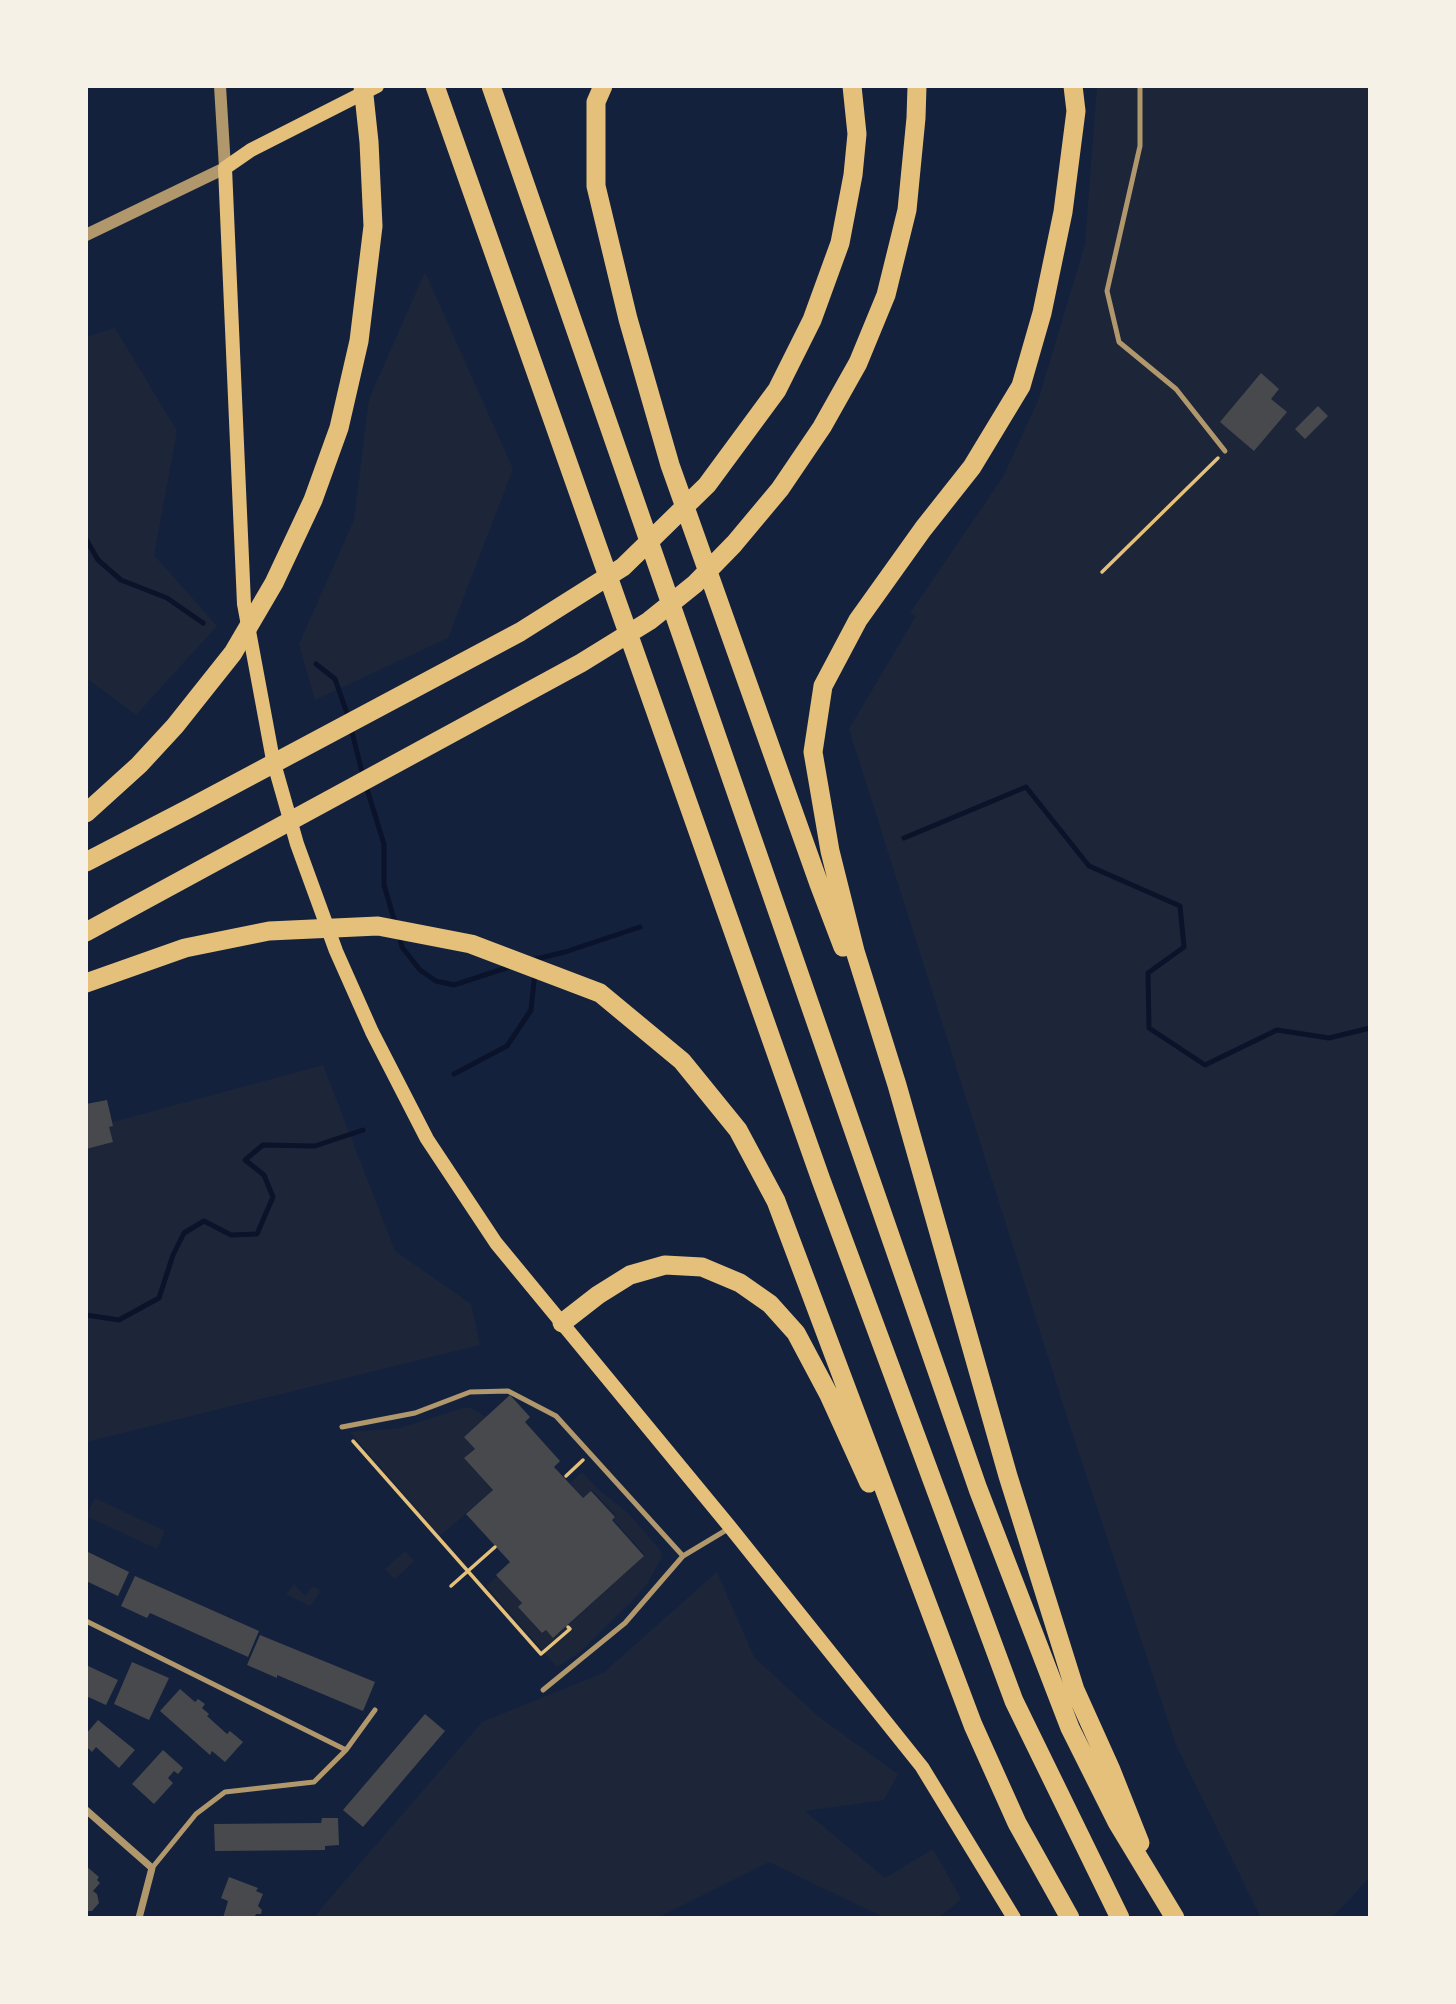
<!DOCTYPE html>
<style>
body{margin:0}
#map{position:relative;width:1456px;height:2004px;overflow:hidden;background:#14213d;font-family:"Sofia Sans Condensed",sans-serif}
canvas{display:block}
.frame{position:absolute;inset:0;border:88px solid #f6f1e7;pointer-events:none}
</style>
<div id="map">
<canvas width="1456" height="2004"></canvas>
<div class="frame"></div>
</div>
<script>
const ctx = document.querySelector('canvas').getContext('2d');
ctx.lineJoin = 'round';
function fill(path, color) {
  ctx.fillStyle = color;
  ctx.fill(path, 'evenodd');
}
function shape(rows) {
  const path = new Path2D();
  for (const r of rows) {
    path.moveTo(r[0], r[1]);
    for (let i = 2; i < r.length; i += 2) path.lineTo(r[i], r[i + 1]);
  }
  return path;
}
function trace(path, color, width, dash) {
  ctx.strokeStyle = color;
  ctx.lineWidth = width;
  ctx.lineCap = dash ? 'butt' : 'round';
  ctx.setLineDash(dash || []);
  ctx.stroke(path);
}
fill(shape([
 [1097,86,1370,86,1370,1877,1332,1918,1261,1918,1176,1745,1069,1423,849,729,916,616,910,613,1003,477,1038,401,1085,244],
 [425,272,513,469,448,638,315,700,299,644,354,520,369,399],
 [115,328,177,431,154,555,217,626,136,715,86,678,86,337],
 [323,1065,395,1251,471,1304,480,1345,86,1442,86,1127,98,1126],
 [463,1408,471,1408,486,1417,464,1436,475,1449,465,1458,493,1490,440,1536,350,1432,400,1428],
 [582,1472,599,1490,628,1513,656,1545,662,1553,661,1559,647,1584,634,1599,579,1653,557,1667,486,1586,498,1576,522,1603,518,1607,542,1633,546,1630,554,1638,645,1555,613,1519,616,1516,592,1490,582,1498,570,1483],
 [95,1498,165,1531,157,1549,86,1516],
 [405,1551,414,1561,395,1579,385,1569],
 [717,1572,754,1657,819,1717,898,1774,884,1800,805,1811,885,1878,933,1849,961,1899,939,1918,885,1918,769,1862,657,1918,313,1918,482,1722,603,1673],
 [294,1584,305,1596,312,1587,318,1588,320,1592,310,1606,286,1594]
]), '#1d2539');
trace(shape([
 [86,539,98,560,121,580,167,598,203,623],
 [316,664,335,679,349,719],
 [351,728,363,776],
 [366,786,384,844,384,885,396,926],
 [904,838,1026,787,1089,866,1180,906,1184,947,1148,973,1149,1028,1205,1065,1277,1030,1329,1038,1370,1028],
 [399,935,402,947,420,970,436,981,454,985,512,966],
 [536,963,536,959,565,952,640,927],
 [454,1074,507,1046,531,1010,535,973],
 [86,1315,119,1320,159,1298,173,1255,184,1233,204,1221,231,1235,257,1234,273,1197,264,1175,245,1160,263,1145,315,1146,363,1130]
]), '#0b132b', 5);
fill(shape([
 [1261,373,1279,389,1271,399,1287,412,1254,451,1220,422],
 [1318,406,1328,416,1305,439,1295,429],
 [107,1100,113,1126,109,1127,113,1142,86,1149,86,1104],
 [510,1395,530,1417,525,1422,560,1461,554,1467,583,1498,591,1491,615,1517,612,1520,644,1556,553,1638,546,1630,542,1633,518,1607,522,1603,496,1575,510,1562,466,1514,493,1490,464,1458,475,1449,464,1437],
 [86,1551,129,1572,118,1596,86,1581],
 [135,1576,259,1631,248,1657,150,1613,147,1618,121,1606],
 [260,1635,375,1682,363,1711,277,1675,277,1678,247,1665],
 [132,1662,169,1678,149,1720,114,1704],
 [86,1665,118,1680,106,1705,86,1696],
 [180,1689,195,1702,198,1699,205,1704,202,1708,209,1714,207,1716,227,1734,230,1731,243,1742,225,1762,212,1751,210,1755,160,1711],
 [425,1714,445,1731,363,1827,343,1810],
 [98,1720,135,1750,119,1768,96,1747,92,1752,86,1746,86,1734],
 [163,1750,183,1768,178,1774,174,1771,168,1778,173,1783,154,1804,132,1784],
 [322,1818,338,1818,339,1845,325,1846,325,1850,215,1851,214,1824,321,1823],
 [86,1866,99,1877,97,1880,100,1883,93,1891,97,1894,99,1903,92,1911,86,1911],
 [229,1877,258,1888,256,1891,263,1894,258,1906,262,1910,261,1914,256,1914,254,1918,223,1918,228,1901,221,1898]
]), '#48494c');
trace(shape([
 [1102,572,1218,458],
 [353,1441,541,1654,570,1629,568,1627],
 [566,1476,583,1460],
 [451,1586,495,1547]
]), '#e5c07b', 3.5);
trace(shape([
 [1140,86,1140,146,1107,291,1119,342,1176,389,1225,451],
 [342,1427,415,1413,470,1392,508,1391,556,1416,683,1556],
 [86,1621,346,1750],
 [543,1690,625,1623,683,1556,728,1529],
 [152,1868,196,1814,225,1792,314,1782,346,1750,375,1710]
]), '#b1986c', 5);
trace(shape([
 [86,1810,152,1868,139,1918]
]), '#b1986c', 7);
trace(shape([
 [86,235,225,168,220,86]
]), '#b1986c', 12);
trace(shape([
 [377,86,251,150,225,168,244,604,273,760,297,844,336,951,372,1032,427,1139,496,1243,730,1527,922,1767,1014,1918]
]), '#e5c07b', 14);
trace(shape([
 [435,86,821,1180,1014,1701,1120,1918],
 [491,86,978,1489,1070,1728,1117,1822,1175,1918],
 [603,86,596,102,596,186,628,319,670,465,819,884,843,947],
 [1073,86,1076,111,1063,212,1042,313,1021,386,972,467,923,529,858,620,823,686,813,752,830,851,855,951,897,1085,1008,1476,1075,1690,1111,1770,1140,1843],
 [86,813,139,765,175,726,233,653,274,583,313,500,339,428,359,341,373,226,369,142,363,86],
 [86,862,190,808,520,632,623,567,707,485,777,390,812,320,840,243,853,175,857,134,852,86],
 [86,932,581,663,649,621,695,584,734,544,780,489,822,427,858,363,886,295,907,210,916,118,917,86],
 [86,983,185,948,269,931,378,926,471,944,600,993,682,1061,738,1130,776,1201,973,1725,1017,1823,1070,1918],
 [562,1323,598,1295,630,1275,665,1265,702,1267,740,1283,770,1304,796,1333,829,1395,869,1483]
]), '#e5c07b', 19);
</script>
